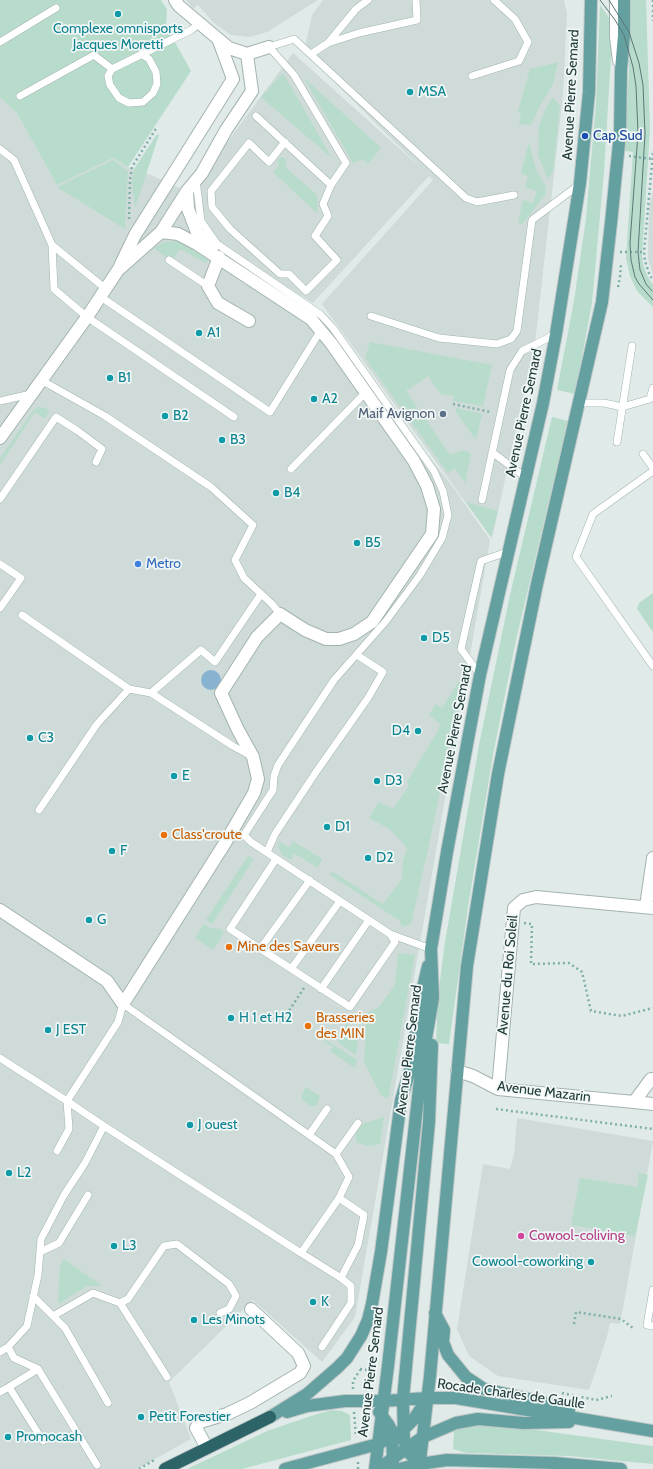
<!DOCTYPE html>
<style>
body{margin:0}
canvas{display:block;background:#e0ebe9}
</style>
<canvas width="653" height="1469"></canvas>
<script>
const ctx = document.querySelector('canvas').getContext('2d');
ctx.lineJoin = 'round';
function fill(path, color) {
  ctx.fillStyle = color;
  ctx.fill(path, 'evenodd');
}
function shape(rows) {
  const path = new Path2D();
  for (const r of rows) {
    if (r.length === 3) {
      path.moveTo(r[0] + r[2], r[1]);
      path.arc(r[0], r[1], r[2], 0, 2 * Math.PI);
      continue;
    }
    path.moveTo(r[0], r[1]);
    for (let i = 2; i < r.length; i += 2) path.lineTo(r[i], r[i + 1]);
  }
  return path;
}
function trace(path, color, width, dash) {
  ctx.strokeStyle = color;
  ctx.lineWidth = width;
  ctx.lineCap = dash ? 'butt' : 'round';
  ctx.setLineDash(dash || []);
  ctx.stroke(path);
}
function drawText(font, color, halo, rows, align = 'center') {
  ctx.font = font + ' Cabin,sans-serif';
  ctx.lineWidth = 3.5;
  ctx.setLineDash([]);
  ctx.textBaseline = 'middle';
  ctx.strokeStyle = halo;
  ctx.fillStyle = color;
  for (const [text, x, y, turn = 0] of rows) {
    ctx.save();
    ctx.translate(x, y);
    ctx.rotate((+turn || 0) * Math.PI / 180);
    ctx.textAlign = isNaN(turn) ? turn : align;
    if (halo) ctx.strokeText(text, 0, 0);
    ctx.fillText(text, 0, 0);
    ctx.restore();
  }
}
fill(shape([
 [186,0,318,0,267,32,250,37,231,35,214,23,198,5,193,9],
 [323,0,564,0,567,14,563,95,535,343,492,539,322,304,433,180,429,176,313,303,255,267,222,244,207,226,201,204,201,186,206,171,293,53,422,169,304,52,312,15],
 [0,96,17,113,57,185,113,158,128,167,153,176,190,193,193,212,217,250,266,281,320,320,450,483,490,540,355,1317,322,1362,253,1300,169,1382,191,1439,137,1469,0,1469],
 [653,191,653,275,648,259,649,206],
 [517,1118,653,1141,621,1319,620,1324,610,1323,607,1337,589,1390,498,1376,469,1356,457,1329,483,1164,510,1169,514,1154]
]), '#cedbd8');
fill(shape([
 [0,0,161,0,167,9,166,26,191,71,128,167,113,158,57,185,17,113,0,97],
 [630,0,646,0,650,129,642,255,643,265,648,277,653,285,653,307,637,291,630,276,626,258,633,152,625,151,629,69],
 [600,5,613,23,604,172,592,303,575,394,557,390,574,301,586,218,596,103],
 [558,62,553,84,539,107,531,125,519,124,521,115,518,111,530,69],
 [283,73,332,158,261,97],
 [304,78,381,148,368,164,362,159,353,163],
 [553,97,560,106,553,171,548,179,538,155,539,126,545,110],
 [157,134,159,135,135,208,132,185,134,169],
 [529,142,536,170,545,185,546,194,522,224,518,223,523,200,533,203,537,191,525,187,528,177,521,173],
 [282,157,285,159,287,162,285,167,317,195,318,202,317,213,273,172,279,165,277,162,279,158],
 [113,160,128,171,125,229,57,187],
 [174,241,181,242,186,245,208,260,206,263,180,249,172,260,167,258,154,248,165,242],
 [370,342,492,365,483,406,453,401,454,396,441,394,428,376,406,391,450,455,461,451,466,451,471,454,465,483,455,468,448,473,365,358],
 [37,407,46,408,49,412,45,419,35,412,0,465,0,458,33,411],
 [456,408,482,414,476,440,456,412],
 [552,417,568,421,516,640,493,755,468,907,449,1044,436,1043,438,996,445,942,479,745,510,595],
 [466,502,498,511,491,537],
 [653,593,653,632,637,609,639,603],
 [459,681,462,685,430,840,411,924,402,927,400,921,329,874,333,872,383,904,402,879,403,860,407,850,404,844,388,828,369,818,379,802,393,809,409,786,407,781,410,777,439,729,440,724,429,715,436,704,442,708],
 [279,841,289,848,293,841,322,859,318,868,294,853,291,860,282,855,278,846],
 [248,856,254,859,212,924,206,920],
 [204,924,210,928,221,929,224,933,213,950,195,938],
 [398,953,415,955,388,1099,380,1094,364,1062,366,1025,363,1022,367,1013,379,1007,395,985],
 [347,1023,354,1031,358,1041,356,1055,338,1042],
 [326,1040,357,1060,355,1068,330,1051,333,1047,323,1041],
 [306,1087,320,1096,317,1105,315,1106,311,1106,302,1100,302,1094],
 [384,1117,380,1144,369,1146,358,1143,356,1140,356,1132,359,1127,362,1124],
 [639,1173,648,1175,635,1236,571,1225,580,1178,638,1187],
 [64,1259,102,1286,87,1286,60,1303,58,1303,60,1265],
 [332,1410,342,1411,350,1415,351,1440,242,1469,187,1469,267,1431,314,1415],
 [493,1424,653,1446,653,1464,569,1456,466,1453,453,1449,454,1429,470,1425]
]), '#b8dccb');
fill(shape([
 [211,680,10]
]), '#87b3d0');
const lane = shape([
 [0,42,56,8],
 [328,43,356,9,368,0],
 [311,54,328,43,359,33,417,20,416,0],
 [112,69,108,76,110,85,119,98,129,103,143,102,153,93,157,84,156,72,149,59,141,54],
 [472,76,519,61,528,42,515,19,494,0],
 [20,96,94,55,112,69,191,30,200,23],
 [256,116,331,185,346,163,294,75,269,47,294,39,466,198,477,202,514,195],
 [285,142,269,162,249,143,211,191,212,207,230,229,280,274,289,274,306,291,337,260,315,236,328,216,323,204,331,185],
 [0,149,14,160,52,245,54,289,87,317,234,417],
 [196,180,201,221,217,244,321,315,333,328,434,471,443,491,448,515,442,538,420,575,386,621,334,680,278,765,274,776,273,790,244,835,251,842,390,934,431,949],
 [52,245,106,289],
 [169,260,208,286],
 [101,297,270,412,321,330],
 [371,316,439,338,497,344,511,339,517,331,532,220,580,184],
 [41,380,105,416,211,487,253,525,235,560,244,578,272,604,280,614],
 [0,401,31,394],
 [578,403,604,403,622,407,650,399,653,388],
 [617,442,632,346],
 [492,452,525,477],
 [643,454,653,468],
 [291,469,365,393],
 [653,471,593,514,576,557,653,666],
 [0,499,56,417,78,431,102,449,96,462],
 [482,500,510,370,522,351,556,334],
 [0,564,21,578,0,608],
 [22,615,129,689,151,693,233,746,251,756],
 [480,675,461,649,481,561,507,552],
 [151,693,201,650,215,662,261,594],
 [39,810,97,724,129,689],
 [267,852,275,834,316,772,368,698,383,672,357,655],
 [276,859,230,929,350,1007,395,942,390,934],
 [260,949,310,880],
 [291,969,340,901],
 [321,989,369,920],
 [0,1058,67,1101,104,1126,301,1253,339,1198,349,1177,336,1154,123,1004,118,1022,67,1101,69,1129,57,1151],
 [309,1135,327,1109],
 [336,1154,358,1123],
 [40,1252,59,1243,88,1195],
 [301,1253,341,1278,358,1245,364,1215,339,1198],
 [653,1290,647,1325,653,1326],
 [33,1296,65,1328,108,1403],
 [120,1303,167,1377],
 [53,1316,93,1293,120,1303,128,1299,164,1246,177,1244,229,1284,236,1296,229,1309,220,1313],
 [8,1347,14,1358,38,1369,97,1465],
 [322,1347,351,1303,351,1286,341,1278],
 [0,1352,8,1347,27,1326,38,1275,41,1239,64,1195,85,1163,104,1126],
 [38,1369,9,1387,43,1441],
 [0,1392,9,1387]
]);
const street = shape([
 [175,0,179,6,229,48,247,54,269,47],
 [616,0,616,37,619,61],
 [187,191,188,209,197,232,212,249],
 [219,257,208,286,218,303,249,321],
 [120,266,135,235,233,79,219,41],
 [0,438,87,317,118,270,161,232,187,191,202,173,226,130,252,91,247,54],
 [646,906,653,858],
 [0,910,107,981,123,1004,225,843,254,793,258,779,253,757,238,730,221,693,257,637,280,614,305,630,326,639,339,639,354,634,372,622,432,534,434,509,427,486,414,461,331,343,311,319,197,244,178,234,161,232],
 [457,1071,473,1076,498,1089,634,1102,651,1079,653,1079],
 [498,1089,514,908,523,900,536,897,653,908],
 [634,1102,653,1104],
 [207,1448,196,1428,200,1422,227,1414,250,1403,300,1373,304,1366,298,1353,251,1309]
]);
const primary = shape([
 [435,1313,444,1330,443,1342,448,1355,466,1377,484,1389,547,1403,569,1411],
 [287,1412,307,1406,345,1401,384,1401,427,1398,456,1398,653,1431],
 [379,1412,388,1424,392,1432,393,1464],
 [270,1417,307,1394,337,1368,347,1358,361,1336,368,1320,372,1304,381,1252,401,1100,411,1067,421,996,428,966],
 [420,1464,410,1454,404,1441,403,1399,429,1122,432,1045],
 [285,1469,378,1444,403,1430,414,1419,425,1402],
 [375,1469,388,1366,422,1062,433,998,431,949,447,852,480,675,543,403,556,334,580,183,589,92,591,0],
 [379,1469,393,1458,423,1437,456,1423,478,1419,523,1423,569,1422],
 [399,1469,420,1464,447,1460,554,1463,621,1469],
 [419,1469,430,1376,467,966,498,774,537,584,602,302,611,223,620,133,621,70,624,35,624,0]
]);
const highway = shape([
 [165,1469,270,1417]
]);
trace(lane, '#a3b3b1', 8);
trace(street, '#a3b3b1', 14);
trace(primary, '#c1c8c8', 14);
trace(highway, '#c1c8c8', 14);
trace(shape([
 [653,0,653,21],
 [653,153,644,252,645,261,650,276,653,279],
 [629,156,652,159],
 [129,219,130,180,132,167,157,127],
 [620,252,644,252],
 [618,287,620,277,621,263],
 [453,404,490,412],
 [524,923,532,924,531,964,569,963,582,972,591,1011,622,1016,653,1008],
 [281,1023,304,988],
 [496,1109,653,1129],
 [574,1324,576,1312,621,1319,633,1328],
 [360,1369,373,1371],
 [353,1389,353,1381,360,1370],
 [562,1393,596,1400,612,1396],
 [354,1412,356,1437],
 [358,1462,358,1469],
 [139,1469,156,1459]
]), '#80aeab', 2.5, [2, 3]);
trace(lane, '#fff', 7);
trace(street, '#fff', 12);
trace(primary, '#64a0a0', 12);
trace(highway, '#2c6467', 12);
trace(shape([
 [600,0,615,20,624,35,633,67,636,86,638,133,630,243,631,260,635,277,639,284,653,300],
 [609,0,629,32,639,63,643,85,645,134,638,252,640,270,646,284,652,291]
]), '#5b7776', 1);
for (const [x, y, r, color] of [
 [118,14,4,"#0f9aa8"],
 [410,92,4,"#0f9aa8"],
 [585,136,4,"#1a4fb4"],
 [199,333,4,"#0f9aa8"],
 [110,378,4,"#0f9aa8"],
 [314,399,4,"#0f9aa8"],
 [443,414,4,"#5c6f8a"],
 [165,416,4,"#0f9aa8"],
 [222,440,4,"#0f9aa8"],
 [276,493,4,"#0f9aa8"],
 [357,543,4,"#0f9aa8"],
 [138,564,4,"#3f7fe0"],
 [424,638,4,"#0f9aa8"],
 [418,731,4,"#0f9aa8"],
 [30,738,4,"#0f9aa8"],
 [174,776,4,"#0f9aa8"],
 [377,781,4,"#0f9aa8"],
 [327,827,4,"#0f9aa8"],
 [164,835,4,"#e8710a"],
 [112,851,4,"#0f9aa8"],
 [368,858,4,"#0f9aa8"],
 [89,920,4,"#0f9aa8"],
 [229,947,4,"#e8710a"],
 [231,1018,4,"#0f9aa8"],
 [308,1026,4,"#e8710a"],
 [48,1030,4,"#0f9aa8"],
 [190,1125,4,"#0f9aa8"],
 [9,1173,4,"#0f9aa8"],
 [521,1236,4,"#d1479c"],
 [114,1246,4,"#0f9aa8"],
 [591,1262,4,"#0f9aa8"],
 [313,1302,4,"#0f9aa8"],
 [194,1320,4,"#0f9aa8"],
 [141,1417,4,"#0f9aa8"],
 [8,1437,4,"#0f9aa8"]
]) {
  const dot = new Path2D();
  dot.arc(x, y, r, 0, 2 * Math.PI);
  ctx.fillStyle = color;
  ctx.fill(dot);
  trace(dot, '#f0f7f6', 1.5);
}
drawText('14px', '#0d838f', '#f0f7f6', [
 ["Complexe omnisports",118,29,"center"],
 ["Jacques Moretti",118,45,"center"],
 ["MSA",418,92],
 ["A1",207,333],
 ["B1",118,378],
 ["A2",322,399],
 ["B2",173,416],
 ["B3",230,440],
 ["B4",284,493],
 ["B5",365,543],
 ["D5",432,638],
 ["D4",410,731,"right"],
 ["C3",38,738],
 ["E",182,776],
 ["D3",385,781],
 ["D1",335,827],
 ["F",120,851],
 ["D2",376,858],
 ["G",97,920],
 ["H 1 et H2",239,1018],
 ["J EST",56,1030],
 ["J ouest",198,1125],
 ["L2",17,1173],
 ["L3",122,1246],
 ["Cowool-coworking",583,1262,"right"],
 ["K",321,1302],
 ["Les Minots",202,1320],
 ["Petit Forestier",149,1417],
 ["Promocash",16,1437]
], 'left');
drawText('14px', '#213b3a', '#f0f7f6', [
 ["Avenue Pierre Semard",571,95,-87],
 ["Avenue Pierre Semard",524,413,-78],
 ["Avenue Pierre Semard",455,729,-79],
 ["Avenue du Roi Soleil",508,975,-85],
 ["Avenue Pierre Semard",409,1050,-83],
 ["Avenue Mazarin",544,1092,7],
 ["Avenue Pierre Semard",371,1372,-83],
 ["Rocade Charles de Gaulle",511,1394,8]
]);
drawText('14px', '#164399', '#f0f7f6', [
 ["Cap Sud",593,136]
], 'left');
drawText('14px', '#4e5e75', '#f0f7f6', [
 ["Maif Avignon",435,414]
], 'right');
drawText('14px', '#366cbe', '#f0f7f6', [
 ["Metro",146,564]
], 'left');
drawText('14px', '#c56008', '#f0f7f6', [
 ["Class'croute",172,835],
 ["Mine des Saveurs",237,947],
 ["Brasseries",316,1018],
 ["des MIN",316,1034]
], 'left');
drawText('14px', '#b23c85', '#f0f7f6', [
 ["Cowool-coliving",529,1236]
], 'left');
</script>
